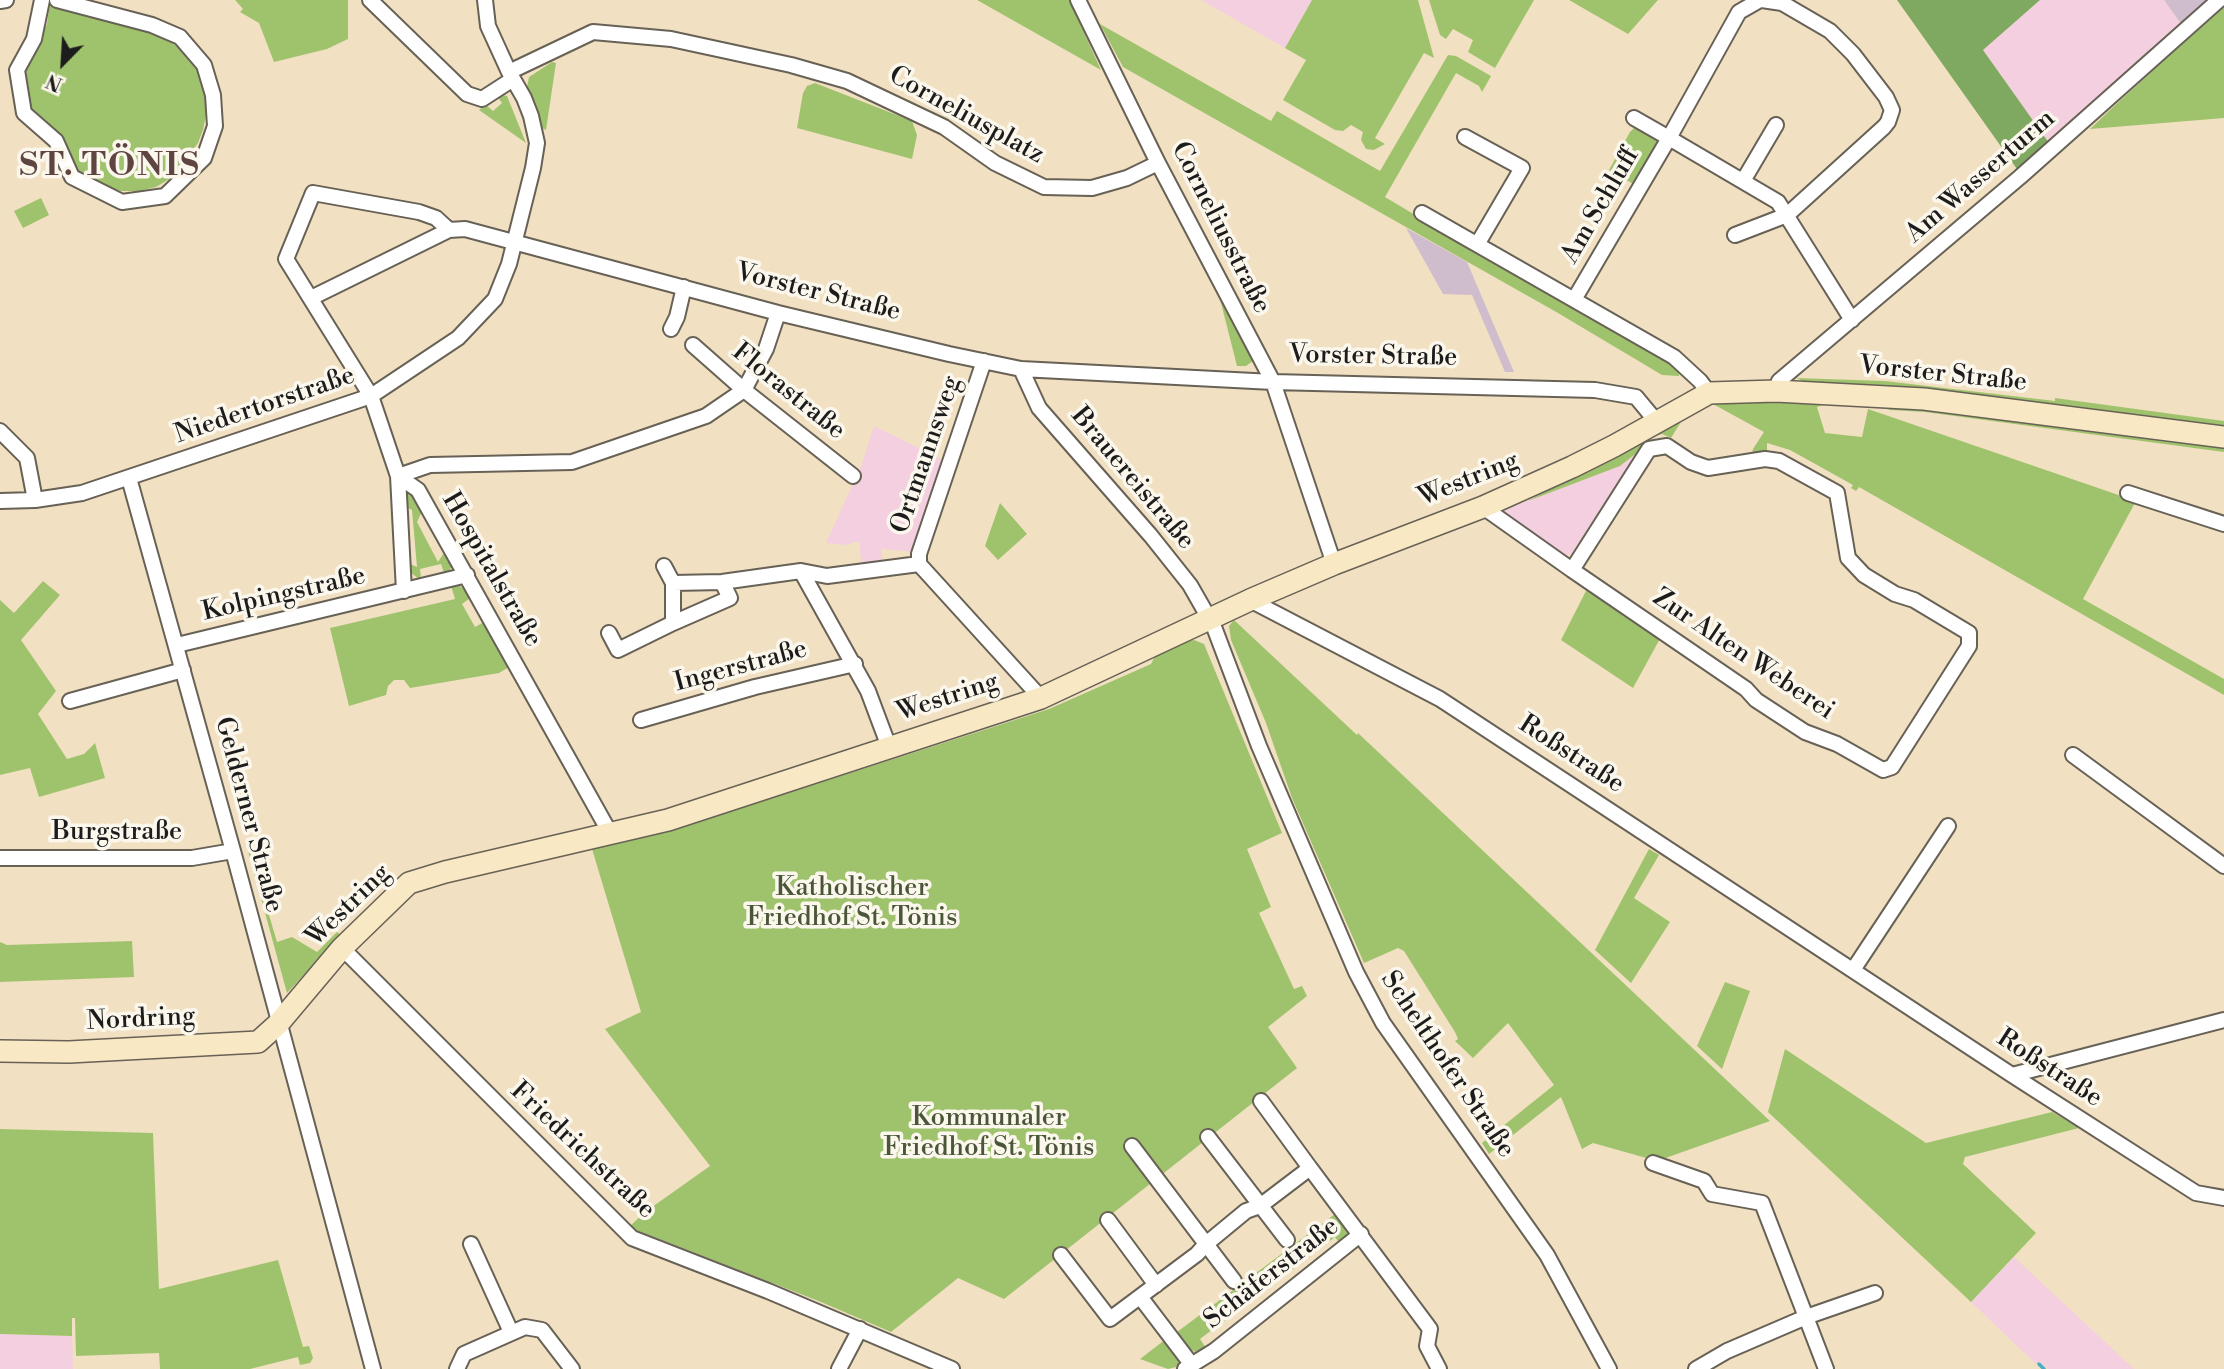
<!DOCTYPE html>
<meta charset="utf-8">
<style>
body{margin:0}
#map{position:relative;width:2224px;height:1369px;overflow:hidden;background:#f2e0c2;font-family:"Libre Bodoni",serif}
canvas{display:block}
.north{position:absolute;left:28px;top:28px;width:70px;height:70px;-webkit-text-stroke:5px #fbf7ec;paint-order:stroke;rotate:204deg;font-size:19px;font-weight:700;line-height:28px;text-align:center;color:#1c1c1c}
.north::after{content:'';display:block;margin:auto;width:24px;height:32px;background:#1c1c1c;clip-path:polygon(50% 0,100% 100%,50% 72%,0 100%)}
</style>
<div id="map">
<canvas width="2224" height="1369"></canvas>
<div class="north">N</div>
</div>
<script>
const ctx = document.querySelector('canvas').getContext('2d');
ctx.lineJoin = 'round';
function fill(path, color) {
  ctx.fillStyle = color;
  ctx.fill(path, 'evenodd');
}
function shape(rows) {
  const path = new Path2D();
  for (const r of rows) {
    path.moveTo(r[0], r[1]);
    for (let i = 2; i < r.length; i += 2) path.lineTo(r[i], r[i + 1]);
  }
  return path;
}
function trace(path, color, width, dash) {
  ctx.strokeStyle = color;
  ctx.lineWidth = width;
  ctx.lineCap = dash ? 'butt' : 'round';
  ctx.setLineDash(dash || []);
  ctx.stroke(path);
}
function drawText(font, color, halo, rows, align = 'center') {
  ctx.font = font + ' "Libre Bodoni",serif';
  ctx.lineWidth = 7;
  ctx.setLineDash([]);
  ctx.textBaseline = 'middle';
  ctx.strokeStyle = halo;
  ctx.fillStyle = color;
  for (const [text, x, y, turn = 0] of rows) {
    ctx.save();
    ctx.translate(x, y);
    ctx.rotate((+turn || 0) * Math.PI / 180);
    ctx.textAlign = isNaN(turn) ? turn : align;
    if (halo) ctx.strokeText(text, 0, 0);
    ctx.fillText(text, 0, 0);
    ctx.restore();
  }
}
fill(shape([
 [1201,0,1312,0,1285,48],
 [2040,0,2164,0,2182,25,2049,143,1983,50],
 [874,426,947,462,916,552,881,549,882,565,862,568,859,541,846,545,826,543,862,464],
 [1638,452,1571,554,1564,556,1498,512,1620,466],
 [2014,1257,2134,1369,2048,1369,2040,1361,2036,1364,1971,1302],
 [0,1334,72,1336,73,1369,0,1369]
]), '#f3cfdf');
fill(shape([
 [2164,0,2210,0,2182,25],
 [1406,228,1467,262,1514,372,1505,372,1472,295,1443,294]
]), '#cfbdce');
fill(shape([
 [235,0,348,0,348,39,327,49,274,62,259,23,240,12,243,9],
 [977,0,1069,0,1101,70],
 [1312,0,1418,0,1434,58,1424,53,1375,138,1385,144,1374,150,1366,149,1361,140,1363,132,1351,125,1343,131,1335,130,1283,100,1306,60,1285,48],
 [1429,0,1534,0,1495,68,1468,52,1473,40,1453,29,1446,39,1440,35],
 [1569,0,1658,0,1628,34],
 [50,2,117,19,116,23,153,33,170,41,185,53,195,66,205,92,206,115,203,130,198,143,185,161,171,178,156,187,139,191,121,191,95,183,81,174,73,164,59,133,55,134,49,125,30,113,23,65,38,43,47,24],
 [2224,5,2224,118,2090,129,2111,109],
 [1100,24,1271,121,1277,111,1380,171,1448,55,1456,56,1491,76,1482,92,1479,86,1456,73,1385,197,1472,249,1471,251,1678,369,1679,376,1662,375,1558,313,1123,67],
 [552,62,556,63,546,130,542,128,527,87,529,77],
 [815,83,912,121,917,135,912,159,797,128,803,93,807,86],
 [499,94,507,96,526,143,479,110,486,105,493,111,502,103,497,96],
 [1635,127,1657,140,1657,147,1635,185,1609,170,1630,132],
 [41,198,49,215,23,228,14,211],
 [1220,299,1224,299,1252,351,1253,361,1246,366,1237,366],
 [1796,378,1885,381,2055,401,2055,398,2224,421,2224,432,1810,384],
 [1838,399,1817,407,1825,433,1862,437,1868,409,2136,501,2083,599,2224,679,2224,695,1859,487,1856,491,1851,488,1853,485,1790,450,1767,443,1767,453,1755,455,1752,453,1753,449,1764,432,1713,404,1735,404,1736,401],
 [1864,401,2224,445,2224,452,1925,412,1890,410],
 [1684,417,1671,438,1662,434,1648,438,1638,452,1620,466,1528,501],
 [410,492,415,494,423,509,417,522,438,562,445,551,452,566,449,571,444,573,441,564,420,569,421,579,419,579,410,572,406,562,417,567,412,510,402,505,404,495],
 [1000,503,1027,534,998,560,985,546],
 [43,581,60,595,21,640,56,691,38,714,67,759,84,754,95,743,105,778,39,797,30,768,0,775,0,600,14,613],
 [451,586,460,586,466,591,470,598,462,604,475,627,484,622,509,667,499,673,410,688,404,680,394,680,388,686,386,695,349,706,330,628,455,599],
 [1588,587,1662,635,1633,688,1561,640],
 [1234,620,1357,735,1358,733,1770,1121,1657,1161,1593,1143,1582,1149,1561,1097,1489,1154,1482,1143,1554,1085,1508,1023,1473,1058,1455,1041,1458,1039,1455,1032,1404,951,1398,948,1364,963,1292,798,1266,723,1231,640,1229,626],
 [1194,640,1204,644,1282,833,1247,849,1271,907,1259,913,1294,989,1302,986,1307,996,1268,1027,1297,1068,1004,1299,958,1278,891,1332,821,1302,629,1227,645,1212,710,1166,605,1029,641,1012,592,849,670,831,1049,709,1151,664,1155,656,1182,642],
 [245,840,257,851,254,864,277,942,292,937,317,952,337,932,341,935,287,993],
 [1649,849,1659,855,1634,898,1670,922,1631,983,1595,950],
 [132,941,134,977,0,982,0,942,7,945],
 [1725,982,1750,991,1722,1069,1697,1046],
 [1785,1049,1926,1143,2052,1112,2079,1128,1965,1157,1963,1164,2036,1233,1971,1302,1768,1112],
 [0,1129,153,1133,159,1289,278,1260,303,1347,309,1346,313,1358,310,1363,300,1365,298,1357,250,1369,160,1369,159,1353,76,1356,75,1318,72,1318,72,1336,0,1334],
 [1335,1214,1346,1230,1348,1237,1342,1246,1335,1237,1200,1339,1206,1348,1195,1352,1189,1348,1177,1332],
 [1166,1339,1177,1354,1179,1362,1176,1367,1168,1369,1140,1359]
]), '#9fc36d');
fill(shape([
 [1897,0,2040,0,1983,50,2049,143,2017,169]
]), '#7fa960');
trace(shape([
 [2039,1364,2044,1369]
]), '#4cabca', 3.5);
const street = shape([
 [42,0,34,39,17,70,24,113,56,141,72,177,122,202,165,196,204,158,215,126,213,95,204,65,180,37,152,25,57,0],
 [370,0,467,94,482,99,513,79],
 [1078,0,1158,163,1273,382,1334,564],
 [1760,0,1739,12,1669,138,1778,202,1852,320],
 [0,1,6,0],
 [509,72,593,32,671,39,791,65,847,81,944,127,995,163,1044,187,1092,188,1127,178,1158,163],
 [1465,137,1522,168,1478,243],
 [1743,181,1776,125],
 [1422,213,1674,357,1700,381,1709,393],
 [1735,235,1787,215,1884,127,1888,122,1892,110,1886,97,1853,54,1830,31,1782,3,1762,0],
 [311,298,449,230],
 [1575,298,1669,138,1634,118],
 [671,329,677,317,684,287],
 [693,345,744,390,853,476],
 [984,361,919,554,919,564,1041,698],
 [1021,369,1039,408,1151,536,1190,585,1214,627,1259,746,1356,972,1383,1023,1547,1255,1609,1369],
 [1776,391,1779,381,2020,177,2219,0],
 [0,431,27,458,35,500],
 [129,478,233,851,373,1369],
 [2128,493,2224,524],
 [0,501,35,500,82,493,371,396,458,338,495,299,509,264,533,168,537,143,531,116,524,98,509,72,488,26,485,0],
 [1483,507,1572,570,1649,449,1667,446,1691,462,1708,468,1765,459,1779,461,1837,493,1848,558,1864,575,1895,594,1914,600,1969,633,1969,646,1892,767,1883,770,1837,744,1805,732,1756,700,1746,689,1572,570],
 [664,566,673,583,722,582,801,571,827,576,919,564],
 [801,571,868,691,889,747],
 [404,591,398,476,430,465,572,462,706,416,744,390,766,349,778,313],
 [1250,600,1440,699,2012,1075,2196,1193,2224,1198],
 [673,623,730,598,722,582],
 [609,633,618,650,673,623,673,583],
 [177,645,467,575],
 [70,701,183,670],
 [641,720,755,687,855,664],
 [2073,755,2224,866],
 [610,833,418,490,398,476,371,396,286,259,313,193,419,212,436,218,449,230,465,229,778,313,949,354,1021,369,1273,382,1595,390,1636,397,1656,421],
 [0,858,192,858,233,851],
 [342,948,632,1238,768,1291,952,1369],
 [1853,970,1948,826],
 [2012,1075,2224,1020],
 [1261,1101,1310,1168],
 [1208,1137,1287,1240],
 [1132,1146,1234,1281],
 [1653,1163,1704,1181,1712,1194,1762,1203,1806,1317,1875,1293],
 [1108,1220,1156,1285],
 [471,1244,511,1332],
 [1061,1255,1110,1319,1197,1254,1206,1244,1246,1211,1260,1206,1310,1168,1430,1329,1427,1346,1439,1369],
 [1141,1298,1192,1365],
 [457,1369,464,1354,525,1327,542,1330,572,1369],
 [839,1369,860,1329],
 [1185,1369,1214,1351,1361,1234],
 [1696,1369,1727,1351,1806,1317,1826,1369]
]);
const secondary = shape([
 [0,1051,69,1052,258,1042,278,1024,342,948,409,883,445,872,668,820,1041,698,1250,600,1334,564,1483,507,1572,467,1614,446,1709,393,1776,391,1924,399,2224,437]
]);
trace(street, '#676156', 18);
trace(secondary, '#676156', 24);
trace(street, '#fff', 14);
trace(secondary, '#f8e8c3', 21);
drawText('26px', '#1c1c1c', '#fbf7ec', [
 ["Corneliusplatz",966,116,29],
 ["Am Wasserturm",1981,177,-41],
 ["Am Schluff",1601,206,-60],
 ["Corneliusstraße",1220,228,63],
 ["Vorster Straße",818,293,14],
 ["Vorster Straße",1373,357,1],
 ["Vorster Straße",1943,375,6],
 ["Florastraße",788,392,39],
 ["Niedertorstraße",265,406,-19],
 ["Ortmannsweg",927,455,-71],
 ["Brauereistraße",1132,479,50],
 ["Westring",1469,480,-22],
 ["Hospitalstraße",491,570,60],
 ["Kolpingstraße",284,595,-13],
 ["Zur Alten Weberei",1743,655,34],
 ["Ingerstraße",741,667,-15],
 ["Westring",948,698,-18],
 ["Roßstraße",1571,755,33],
 ["Gelderner Straße",248,815,75],
 ["Burgstraße",117,833],
 ["Westring",349,906,-44],
 ["Nordring",141,1020,-3],
 ["Schelthofer Straße",1447,1065,56],
 ["Roßstraße",2049,1069,33],
 ["Friedrichstraße",582,1151,43],
 ["Schäferstraße",1272,1274,-38]
]);
drawText('26px', '#4a5638', '#fbf7ec', [
 ["Katholischer",852,889],
 ["Friedhof St. Tönis",852,919],
 ["Kommunaler",989,1119],
 ["Friedhof St. Tönis",989,1149]
]);
ctx.letterSpacing = '2px';
drawText('bold 33px', '#5e4542', '#fbf7ec', [
 ["ST. TÖNIS",110,167]
]);
ctx.letterSpacing = '0px';
</script>
